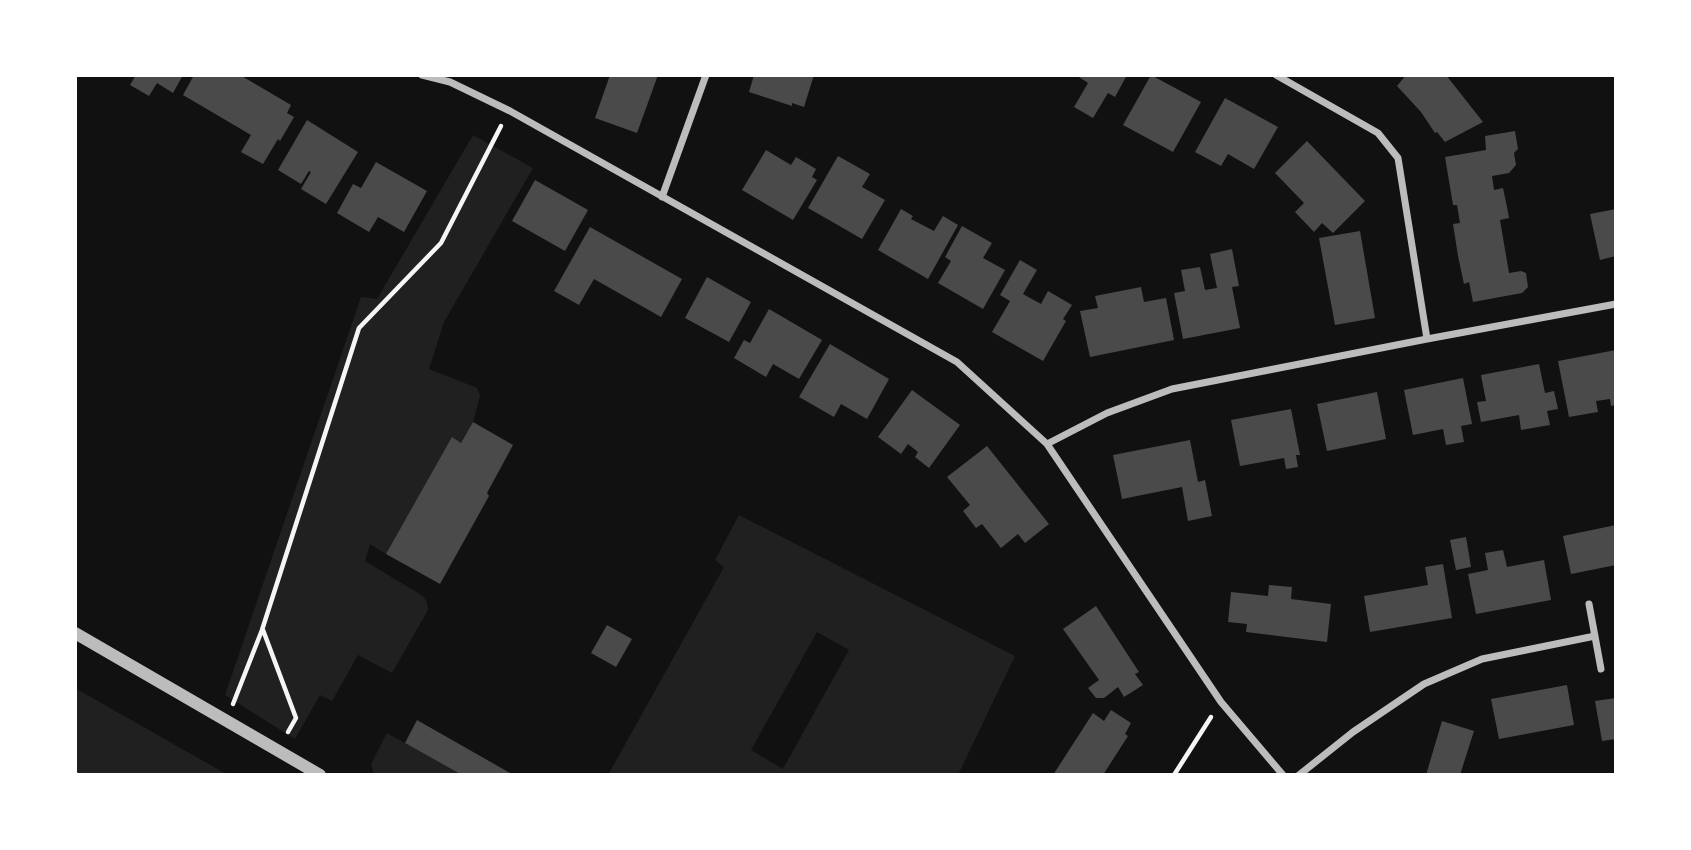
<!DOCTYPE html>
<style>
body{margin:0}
#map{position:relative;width:1691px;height:850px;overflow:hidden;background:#111;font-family:"PT Sans Narrow",sans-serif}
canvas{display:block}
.frame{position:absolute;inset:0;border:77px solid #fff;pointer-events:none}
</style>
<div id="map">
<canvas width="1691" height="850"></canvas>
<div class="frame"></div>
</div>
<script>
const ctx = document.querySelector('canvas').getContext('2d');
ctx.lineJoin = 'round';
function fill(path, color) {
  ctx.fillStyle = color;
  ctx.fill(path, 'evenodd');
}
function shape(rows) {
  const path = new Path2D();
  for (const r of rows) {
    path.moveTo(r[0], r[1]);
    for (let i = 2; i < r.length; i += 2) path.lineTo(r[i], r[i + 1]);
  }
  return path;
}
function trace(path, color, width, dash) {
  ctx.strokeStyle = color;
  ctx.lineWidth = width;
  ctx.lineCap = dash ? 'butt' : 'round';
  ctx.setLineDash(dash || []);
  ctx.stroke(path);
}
fill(shape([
 [473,135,533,168,444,322,429,369,477,388,480,396,473,422,461,443,453,438,386,554,370,544,365,561,423,596,427,602,428,610,392,673,358,655,332,701,320,695,295,739,225,695,361,297,377,299],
 [739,515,1015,656,958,775,608,775,724,567,715,560],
 [817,632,849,650,783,769,751,750],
 [75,688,228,775,75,775],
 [387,733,462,775,374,775,371,764]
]), '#202020');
fill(shape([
 [136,75,183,75,173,93,157,83,149,96,130,85],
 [194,75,240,75,291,105,287,113,294,117,280,141,278,139,263,164,241,152,251,135,183,95],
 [610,75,658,75,637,133,595,118],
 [754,75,814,75,804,107,792,103,792,106,749,92],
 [1076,75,1127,75,1115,97,1108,93,1093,118,1074,107,1088,83],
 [1151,75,1201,102,1173,152,1123,125],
 [1406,75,1446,75,1483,122,1445,142,1437,132,1435,133,1421,112,1397,86],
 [1225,98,1278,127,1254,169,1228,154,1221,166,1195,152],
 [307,120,358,152,326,204,301,189,311,172,309,171,301,184,278,170],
 [1515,131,1518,149,1514,153,1516,165,1509,173,1492,176,1494,190,1503,188,1507,207,1509,218,1500,220,1509,273,1521,271,1526,273,1528,287,1522,293,1473,302,1469,282,1464,284,1458,256,1453,224,1460,223,1457,205,1453,205,1445,157,1486,150,1485,136],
 [1307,141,1365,201,1333,233,1322,223,1314,232,1295,212,1304,203,1275,173],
 [766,150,791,165,796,157,816,169,812,177,817,180,793,220,742,190],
 [838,156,870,174,862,187,885,200,862,239,808,208],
 [376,162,427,191,404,232,378,217,369,232,337,213,353,184,361,188],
 [535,180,588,210,565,251,512,221],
 [901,209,913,216,911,219,934,231,943,216,958,225,928,279,878,250],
 [1616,209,1616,256,1600,260,1590,214],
 [962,226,992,243,983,258,1005,270,983,309,938,283,951,261,945,257],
 [590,227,682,279,661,317,594,279,579,305,554,291],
 [1360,231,1375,318,1335,325,1319,238],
 [1232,249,1239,286,1232,287,1240,328,1183,339,1174,293,1185,291,1181,270,1200,267,1205,290,1217,288,1210,254],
 [1020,260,1037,270,1023,294,1041,304,1048,291,1072,305,1063,319,1066,321,1043,361,992,332,1010,301,1000,295],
 [707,277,751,302,729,342,685,318],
 [1141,287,1144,302,1166,298,1174,340,1090,357,1080,311,1098,308,1095,296],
 [769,309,822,340,799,379,773,364,766,377,734,358,744,340,750,343],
 [830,344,889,379,867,419,841,404,834,417,799,397],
 [1616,350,1616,405,1611,406,1610,399,1596,401,1598,412,1569,417,1558,361],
 [1539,364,1545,393,1554,391,1558,409,1547,411,1550,425,1521,430,1519,415,1481,422,1477,402,1486,401,1481,375],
 [1463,378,1472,424,1461,426,1464,442,1446,445,1443,429,1413,435,1404,390],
 [912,390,960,425,929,468,915,457,918,452,908,444,901,454,878,437],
 [1377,392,1386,439,1327,451,1317,404],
 [1291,409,1300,455,1296,455,1298,467,1286,469,1284,458,1240,466,1231,420],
 [473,422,513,445,487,493,489,496,440,584,386,554,452,437,461,443],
 [1190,440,1198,482,1205,480,1212,516,1188,521,1182,487,1122,499,1113,455],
 [987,446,1049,524,1025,543,1018,534,1001,548,982,524,976,528,963,511,970,505,947,477],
 [1616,525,1616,565,1571,574,1563,536],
 [1466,537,1471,567,1456,570,1450,540],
 [1503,550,1507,567,1544,560,1551,600,1476,614,1468,574,1488,570,1485,553],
 [1443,564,1452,618,1370,632,1364,596,1428,585,1425,567],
 [1269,585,1292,587,1291,599,1331,604,1327,642,1246,632,1247,624,1228,622,1231,592,1268,596],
 [1096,606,1139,672,1135,674,1143,685,1124,697,1118,687,1104,698,1096,698,1088,688,1099,680,1063,629],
 [607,625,632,639,616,667,591,653],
 [1567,685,1574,725,1499,739,1491,699],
 [1616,698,1616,739,1602,741,1595,701],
 [1111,710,1131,723,1125,734,1128,736,1103,775,1053,775,1093,713,1104,721],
 [417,720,510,773,509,775,462,775,405,743],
 [1442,721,1474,731,1460,775,1426,775]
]), '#4a4a4a');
trace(shape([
 [263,630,296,718,288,732],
 [233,704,262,630,359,328,441,243,501,126],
 [75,773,76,775],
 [1174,775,1211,717]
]), '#f5f5f5', 4.5);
trace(shape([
 [422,75,450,82,510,111,957,362,1047,444,1221,702,1283,775],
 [1276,75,1378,133,1398,158,1427,339],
 [662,197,706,75],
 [1047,444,1107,413,1172,389,1427,339,1616,304],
 [1589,604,1601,669],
 [1299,775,1353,732,1424,684,1482,659,1595,636]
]), '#bcbcbc', 7);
trace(shape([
 [75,633,320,775]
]), '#bcbcbc', 12);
</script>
